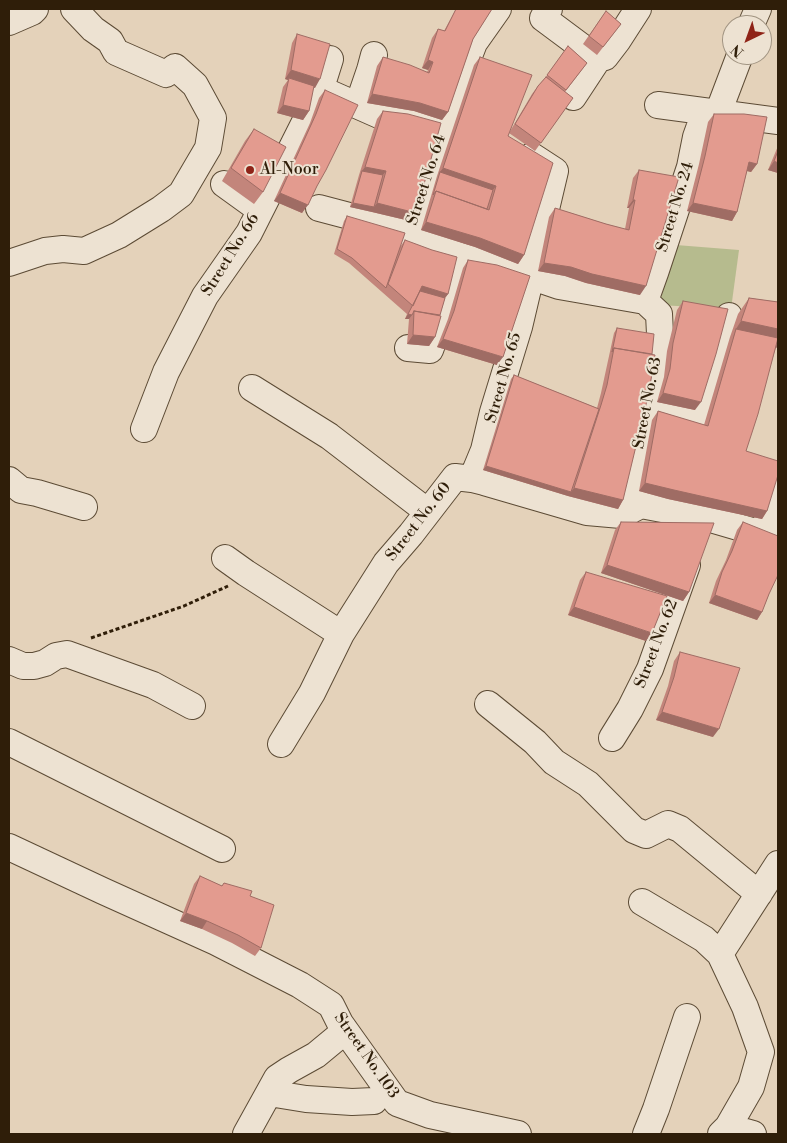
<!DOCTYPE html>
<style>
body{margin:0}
#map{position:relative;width:787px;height:1143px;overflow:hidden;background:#e4d2ba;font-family:"Libre Bodoni",serif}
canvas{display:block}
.frame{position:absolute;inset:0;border:10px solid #2f1e09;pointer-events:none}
.north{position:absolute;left:722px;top:15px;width:50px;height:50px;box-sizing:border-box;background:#ede2d2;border:1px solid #a19482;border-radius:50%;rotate:222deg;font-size:14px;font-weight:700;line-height:20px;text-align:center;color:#2f1e09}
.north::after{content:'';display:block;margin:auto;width:18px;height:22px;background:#8f2418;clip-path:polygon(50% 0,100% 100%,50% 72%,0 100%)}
</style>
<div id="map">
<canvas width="787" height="1143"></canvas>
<div class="frame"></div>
<div class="north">N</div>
</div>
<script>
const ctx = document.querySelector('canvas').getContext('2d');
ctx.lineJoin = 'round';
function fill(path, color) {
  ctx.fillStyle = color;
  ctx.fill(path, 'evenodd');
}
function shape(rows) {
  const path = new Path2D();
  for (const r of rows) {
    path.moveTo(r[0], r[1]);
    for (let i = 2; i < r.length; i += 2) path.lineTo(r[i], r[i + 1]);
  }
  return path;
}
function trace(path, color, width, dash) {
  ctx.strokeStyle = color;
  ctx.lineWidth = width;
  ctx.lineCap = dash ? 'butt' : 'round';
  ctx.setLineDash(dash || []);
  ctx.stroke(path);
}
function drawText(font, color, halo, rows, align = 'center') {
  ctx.font = font + ' "Libre Bodoni",serif';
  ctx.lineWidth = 4;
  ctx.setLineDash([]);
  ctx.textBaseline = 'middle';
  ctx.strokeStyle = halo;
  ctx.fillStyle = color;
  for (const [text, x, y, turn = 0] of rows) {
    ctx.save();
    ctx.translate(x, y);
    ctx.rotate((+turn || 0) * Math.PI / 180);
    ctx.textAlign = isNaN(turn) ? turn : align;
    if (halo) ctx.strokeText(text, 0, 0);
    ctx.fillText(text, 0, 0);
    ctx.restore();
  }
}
fill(shape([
 [676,245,739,250,731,309,659,305]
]), '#b6bb8e');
const minor = shape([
 [498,9,474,43,464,69,455,98,443,130,440,145,431,176,421,206,410,232,410,240,424,243,461,256,512,270,559,286,645,301],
 [549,9,543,18,598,59],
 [9,22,32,12,35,9],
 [751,25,758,9],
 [304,89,319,94,330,59],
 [573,97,598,59,605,57,618,40,638,9],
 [358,105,370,70,374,55],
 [658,105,778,121],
 [718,113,740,55],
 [224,184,260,210],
 [319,208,410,232],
 [9,263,45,251,63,249,84,251,119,235,161,209,181,194,208,148,213,118,195,85,175,67,166,74,116,52,110,41,93,29,74,9],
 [645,301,655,273,690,167,696,137,705,112],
 [408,348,430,350,449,297,461,256],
 [252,388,329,436,428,512],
 [648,407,699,417,729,316],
 [144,429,166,372,205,296,249,233,319,94,327,92,379,115,408,117,443,128],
 [472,479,484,450,493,412,519,327,531,276,533,259,542,226,555,171,532,156],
 [9,480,21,490,37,493,84,507],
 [630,511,634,474,647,413,660,334,659,314,645,301],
 [762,534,778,492],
 [225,558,246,573,341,634,386,563,411,534,455,477,472,479,484,482,587,512,621,515,641,505,704,517,762,534,778,543],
 [9,660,23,666,34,666,45,663,56,656,67,654,153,685,192,706],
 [488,704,535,742,554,762,588,784,634,830,646,835,668,824,680,829,759,894],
 [612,738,630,709,650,669,687,565],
 [9,742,222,849],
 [281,744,312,693,341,634],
 [9,847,103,891,216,942,300,985,331,1005,340,1023,397,1103,430,1115,518,1134],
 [642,902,704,939,720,954],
 [269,1093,306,1099,352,1102,374,1101],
 [728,1127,753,1134],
 [246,1134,277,1078,289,1070,316,1055,345,1031],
 [646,1134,656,1109,687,1017],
 [721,1134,728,1127,751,1087,761,1052,745,1007,720,954,778,864]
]);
trace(minor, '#5c4b35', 28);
trace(shape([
 [91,638,184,606,228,586]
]), '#2f1e09', 3, [4, 2.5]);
trace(minor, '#ede2d2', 26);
fill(shape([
 [456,9,492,9,473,39,448,112,442,120,414,111,367,103,377,66,383,57,427,72,428,70,422,68,432,38,438,29,444,31],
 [606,11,621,24,597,55,583,44],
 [297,34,315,88,313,87,309,111,303,120,277,113,283,87,288,80,285,79,292,43],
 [568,46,587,63,565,92,573,98,535,151,509,133,508,136,524,255,518,264,475,247,421,230,437,176,474,65,480,57,509,133,532,94,538,86,545,78],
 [325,90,317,186,302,213,274,201,310,123,319,98],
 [383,111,410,221,372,212,350,207,359,175,377,119],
 [714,114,757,164,751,172,747,171,737,212,732,221,687,211,699,164,708,122],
 [254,129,263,192,254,204,222,181,245,141],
 [778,146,778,173,768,170],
 [639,170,640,295,586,283,565,276,538,271,549,217,555,208,606,224,625,229,629,208,627,208,633,178],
 [347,216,400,247,405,240,448,294,445,298,440,315,435,337,429,346,407,344,409,319,405,319,407,314,349,263,334,254,344,221],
 [468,260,497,365,437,347,448,319,463,268],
 [749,298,778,302,778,348,776,347,746,451,767,511,762,519,668,499,639,491,652,420,658,411,704,425,730,337,738,314],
 [683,301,695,410,657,402,664,377,667,351,677,310],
 [617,328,623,500,618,509,568,496,483,470,511,379,514,375,597,408,601,393,614,333],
 [621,522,689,592,683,601,601,573,615,530],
 [743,522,769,594,762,612,757,620,709,603,716,581,726,560,737,530],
 [586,572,646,641,568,615,580,580],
 [680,652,713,737,656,720,668,686,674,661],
 [200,876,222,886,224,883,250,896,261,948,255,956,232,943,202,929,180,921,194,884]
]), '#c3857b');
fill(shape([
 [428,60,433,62,428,70,422,68],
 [291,70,320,79,315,88,289,80,289,78,288,80,285,79],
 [372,94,420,103,448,112,442,120,414,111,367,103],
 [283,105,309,111,303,120,277,113],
 [774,161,778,163,778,173,768,170],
 [749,162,757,164,751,172,743,170],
 [365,167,386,171,380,179,362,171],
 [443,168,496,186,490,194,440,172],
 [280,193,308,205,302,213,274,201],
 [633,200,635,200,629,208,627,208],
 [353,203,374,207,377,203,416,213,410,221,372,212,350,207],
 [693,203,737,212,732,221,687,211],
 [426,222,480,238,524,255,518,264,475,247,421,230],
 [544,263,571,267,646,286,640,295,586,283,565,276,538,271],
 [422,286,448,294,442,302,417,295],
 [408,314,412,315,409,319,405,319],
 [741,321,778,329,778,348,733,338,736,329],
 [413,335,435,337,429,346,407,344],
 [443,339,503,357,497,365,437,347],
 [663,393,701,402,695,410,657,402],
 [486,466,571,492,568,496,483,470],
 [645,483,767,511,762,519,668,499,639,491],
 [574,488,623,500,618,509,568,496],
 [607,565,689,592,683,601,601,573],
 [715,595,762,612,757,620,709,603],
 [574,607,652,633,646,641,568,615],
 [662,712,719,729,713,737,656,720],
 [186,913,207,921,202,929,180,921]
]), '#9f6c64');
const building = shape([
 [456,9,492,9,473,39,448,112,420,103,372,94,383,57,410,65,429,73,433,62,428,60,438,29,445,31,456,9],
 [606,11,621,24,603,47,589,36,606,11],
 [297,34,330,44,320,79,291,70,297,34],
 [568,46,587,63,566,90,547,75,568,46],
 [480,57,532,75,508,136,553,163,524,255,480,238,426,222,436,191,489,210,496,186,443,168,480,57],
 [546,77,573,98,541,143,515,124,538,86,546,77],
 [289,78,314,86,309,111,283,105,289,78],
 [325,90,358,105,326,170,317,186,308,205,280,193,316,114,325,90],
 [383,111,408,114,441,123,416,213,377,203,386,171,365,167,383,111],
 [714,114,744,114,767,117,757,164,749,162,737,212,693,203,705,156,714,114],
 [254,129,286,147,263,192,231,168,254,129],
 [778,151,778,163,774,161,778,151],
 [639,170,679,177,646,286,592,274,571,267,544,263,555,208,606,224,629,230,635,200,633,200,639,170],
 [362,171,383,175,374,207,353,203,362,171],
 [440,172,493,190,487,209,436,191,433,195,440,172],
 [347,216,405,233,386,288,352,258,337,249,347,216],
 [405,240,432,250,457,257,448,294,422,286,413,306,388,284,405,240],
 [468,260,497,265,530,276,503,357,443,339,454,311,468,260],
 [420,291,445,298,440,315,414,311,412,315,408,314,420,291],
 [749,298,778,302,778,329,741,321,749,298],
 [683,301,728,309,716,354,701,402,663,393,670,369,673,343,683,301],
 [414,311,441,316,435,337,413,335,414,311],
 [617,328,654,334,652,354,614,348,612,352,617,328],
 [736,329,778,338,758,414,746,451,778,461,778,475,767,511,674,490,645,483,658,411,708,426,736,329],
 [614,348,655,355,649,392,623,500,574,488,601,405,607,385,614,348],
 [514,375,599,409,571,492,486,466,514,375],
 [621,522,714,523,689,592,607,565,621,522],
 [743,522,778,536,778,575,769,594,762,612,715,595,722,572,732,551,743,522],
 [586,572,667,596,652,633,574,607,586,572],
 [680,652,740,668,719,729,662,712,674,677,680,652],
 [200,876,222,886,224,883,252,891,250,896,274,905,261,948,238,935,207,921,186,913,200,876]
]);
fill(building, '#e39b8f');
trace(building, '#9f6c64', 1);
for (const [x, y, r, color] of [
 [250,170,5,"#8f2418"]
]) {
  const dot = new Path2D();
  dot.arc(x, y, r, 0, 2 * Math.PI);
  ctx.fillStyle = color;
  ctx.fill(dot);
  trace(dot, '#ede2d2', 2);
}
drawText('16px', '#2f1e09', '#ede2d2', [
 ["Al-Noor",260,170]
], 'left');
drawText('16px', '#2f1e09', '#ede2d2', [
 ["Street No. 64",427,180,-72],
 ["Street No. 24",676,207,-73],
 ["Street No. 66",231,255,-58],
 ["Street No. 65",504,378,-74],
 ["Street No. 63",648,403,-79],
 ["Street No. 60",419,522,-52],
 ["Street No. 62",657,644,-69],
 ["Street No. 103",366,1056,55]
]);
</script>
